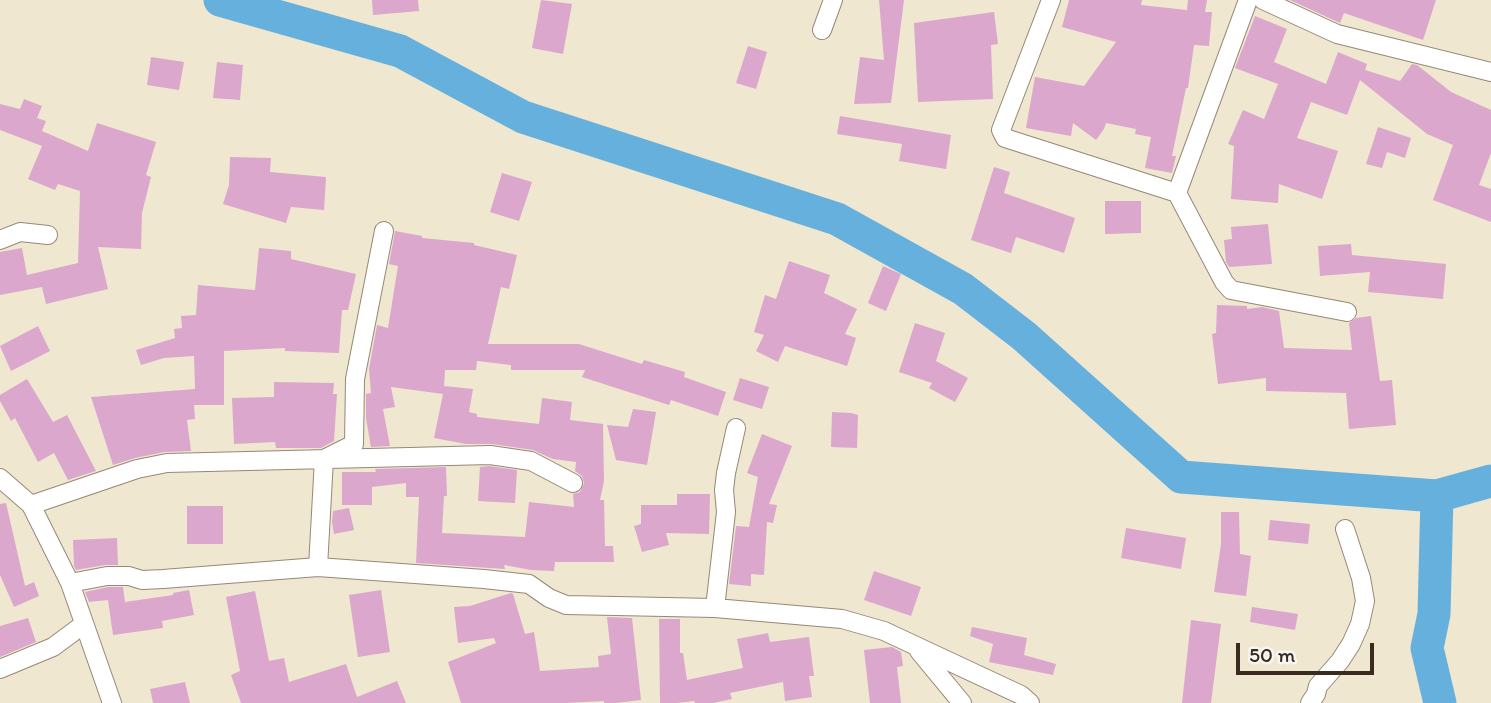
<!DOCTYPE html>
<style>
body{margin:0}
#map{position:relative;width:1491px;height:703px;overflow:hidden;background:#efe7d0;font-family:Itim,sans-serif}
canvas{display:block}
.scale{position:absolute;left:1236px;top:643px;width:138px;height:32px;box-sizing:border-box;border:4px solid #3b2a1e;border-top:0;padding-left:9px;font-size:21px;line-height:24px;white-space:nowrap;color:#3b2a1e;-webkit-text-stroke:5px #f6f6f2;paint-order:stroke}
</style>
<div id="map">
<canvas width="1491" height="703"></canvas>
<div class="scale">50 m</div>
</div>
<script>
const ctx = document.querySelector('canvas').getContext('2d');
ctx.lineJoin = 'round';
function shape(rows) {
  const path = new Path2D();
  for (const r of rows) {
    path.moveTo(r[0], r[1]);
    for (let i = 2; i < r.length; i += 2) path.lineTo(r[i], r[i + 1]);
  }
  return path;
}
function trace(path, color, width, dash) {
  ctx.strokeStyle = color;
  ctx.lineWidth = width;
  ctx.lineCap = dash ? 'butt' : 'round';
  ctx.setLineDash(dash || []);
  ctx.stroke(path);
}
function fill(path, color) {
  ctx.fillStyle = color;
  ctx.fill(path, 'evenodd');
}
trace(shape([
 [220,0,400,51,523,117,837,219,963,289,1024,336,1181,477,1437,496],
 [1440,703,1427,648,1434,614,1437,496,1491,481]
]), '#66b0de', 33);
fill(shape([
 [372,0,418,0,419,11,373,15],
 [541,0,572,4,563,54,532,48],
 [879,0,904,0,891,103,854,104,860,57,884,60],
 [1069,0,1142,0,1141,5,1187,10,1188,0,1207,0,1205,12,1212,12,1209,46,1194,45,1188,88,1186,88,1172,156,1176,156,1172,173,1145,168,1151,137,1135,134,1136,129,1106,123,1104,129,1096,140,1073,123,1071,136,1026,128,1035,77,1084,86,1116,42,1062,27],
 [1290,0,1436,0,1423,40,1344,13,1340,23],
 [994,12,998,44,991,45,993,99,918,102,914,23],
 [1255,16,1287,29,1274,62,1326,84,1338,52,1367,64,1365,70,1400,81,1412,64,1417,65,1451,92,1491,110,1491,153,1479,185,1491,189,1491,222,1433,200,1453,145,1427,134,1360,80,1347,115,1311,102,1297,138,1338,151,1322,199,1279,184,1278,203,1231,199,1234,146,1228,144,1243,110,1264,119,1278,84,1235,68],
 [748,46,767,52,756,89,736,83],
 [151,57,184,62,179,90,147,85],
 [217,62,243,65,240,100,213,98],
 [24,99,42,106,37,118,46,121,42,131,88,151,97,123,156,142,146,175,151,177,142,213,141,249,98,247,108,289,46,304,42,287,0,295,0,252,22,248,27,275,78,263,80,191,58,184,55,190,28,179,42,146,0,130,0,104,20,109],
 [840,116,951,135,946,169,899,161,902,144,837,134],
 [1378,127,1411,138,1405,158,1387,152,1382,168,1366,164],
 [230,157,271,158,270,172,326,177,324,210,291,207,286,223,223,204,229,185],
 [994,167,1010,172,1004,193,1075,218,1064,253,1016,237,1011,253,971,240],
 [502,173,532,182,519,221,490,212],
 [1105,201,1141,201,1141,233,1105,234],
 [1268,224,1272,264,1229,267,1226,262,1224,240,1232,239,1231,227],
 [395,231,422,236,422,238,474,243,474,245,517,255,509,289,501,287,488,344,579,344,642,364,644,360,685,372,684,377,726,392,718,416,671,400,669,405,582,377,585,370,511,370,511,365,477,361,476,370,445,370,444,387,444,386,473,389,469,412,477,414,477,417,539,424,542,398,572,402,570,420,603,424,604,481,600,500,604,500,605,546,613,546,614,562,555,562,554,571,531,570,504,565,505,569,416,563,419,497,406,497,406,483,372,487,372,505,342,505,342,472,376,472,375,469,446,467,447,496,444,496,442,533,525,537,529,502,574,507,573,494,580,492,584,483,582,476,575,471,576,462,553,459,533,450,492,444,466,444,434,438,443,394,391,387,395,407,383,409,390,446,371,447,366,418,366,394,371,393,369,369,377,325,388,328,398,266,389,264],
 [1351,244,1352,255,1446,264,1443,299,1368,292,1370,272,1320,276,1318,246],
 [259,248,291,251,291,259,356,274,348,310,342,310,339,353,285,351,285,348,224,351,224,405,194,405,195,419,187,420,191,451,165,452,135,458,113,465,91,397,195,389,194,356,164,358,141,365,136,350,175,338,174,329,182,328,181,316,196,315,198,285,255,290],
 [789,261,830,275,824,293,857,309,845,334,856,338,847,366,785,346,778,362,756,351,764,335,754,332,765,295,776,299],
 [883,266,901,274,886,311,868,303],
 [1217,305,1247,306,1247,309,1262,307,1279,311,1284,348,1352,350,1349,323,1356,318,1371,316,1380,381,1392,380,1396,425,1349,429,1346,393,1266,391,1266,378,1218,384,1212,334,1216,333],
 [915,323,945,333,936,361,968,378,955,402,929,388,932,383,899,372],
 [38,326,50,351,11,371,0,346],
 [740,378,769,387,762,409,733,400],
 [27,379,53,422,67,415,96,471,68,480,54,453,38,462,15,418,11,421,0,401,0,395],
 [274,382,334,383,333,394,337,394,334,441,321,448,276,448,275,442,234,444,232,398,274,397],
 [633,409,656,412,647,465,616,460,607,425,628,427],
 [832,412,851,413,858,415,857,448,831,447],
 [762,434,792,446,769,504,777,505,773,523,767,522,764,575,751,574,751,586,729,584,736,526,749,527,758,477,747,473],
 [489,466,517,470,515,503,478,501,480,467],
 [677,494,710,494,709,534,666,533,669,545,642,552,634,526,641,524,641,505,677,505],
 [6,503,25,586,34,582,39,596,14,607,0,575,0,504],
 [187,506,223,506,223,544,187,544],
 [349,508,354,530,334,534,332,522,333,511],
 [1221,512,1239,512,1240,554,1251,556,1246,596,1214,592,1221,544],
 [1270,520,1310,524,1308,544,1268,540],
 [1126,528,1186,538,1181,569,1121,558],
 [117,538,118,565,105,565,76,570,74,566,73,540],
 [874,571,921,587,911,616,864,600],
 [108,587,123,587,125,602,173,595,173,593,189,590,194,615,162,621,163,628,113,635,108,600,89,602,85,592],
 [381,590,390,652,358,657,349,595],
 [255,591,269,661,284,658,289,682,346,664,357,697,397,681,406,703,241,703,231,675,240,671,226,597],
 [511,593,513,594,525,634,534,632,540,671,599,667,598,656,611,654,607,617,632,618,641,700,616,703,604,703,604,701,566,703,461,703,448,662,496,643,494,638,458,643,454,607,470,606],
 [1252,607,1298,614,1295,630,1250,622],
 [28,618,36,642,0,657,0,626],
 [659,619,680,619,680,653,683,653,687,680,743,668,737,639,768,633,770,642,809,637,814,676,809,676,812,697,785,701,783,682,730,693,732,699,713,703,695,703,694,701,677,703,660,703],
 [1191,620,1221,624,1211,703,1182,703],
 [972,627,1027,638,1024,655,1056,664,1053,675,989,662,993,644,970,636],
 [892,647,901,652,903,666,897,667,901,703,870,703,864,650],
 [185,682,190,703,153,703,150,689]
]), '#dca7cd');
const street = shape([
 [1051,0,1001,130,1005,138,1177,193,1224,282,1231,290,1347,312],
 [1263,0,1337,34,1491,72],
 [822,30,833,0],
 [1177,193,1248,0],
 [0,240,20,232,48,235],
 [0,478,31,505,70,583,112,703],
 [31,505,137,469,167,463,490,455,531,461,573,483],
 [318,567,324,459,354,444,355,379,384,231],
 [70,583,107,576,129,576,142,580,163,579,318,567,484,579,529,584,549,598,566,605,715,608,842,619,884,631,1021,695,1030,703],
 [715,608,726,512,724,490,726,473,736,428],
 [919,651,962,703],
 [0,669,53,647,84,624],
 [1310,703,1316,694,1318,686,1340,661,1351,644,1360,624,1365,601,1361,578,1345,529]
]);
trace(street, '#958877', 20);
trace(street, '#fff', 18);
</script>
